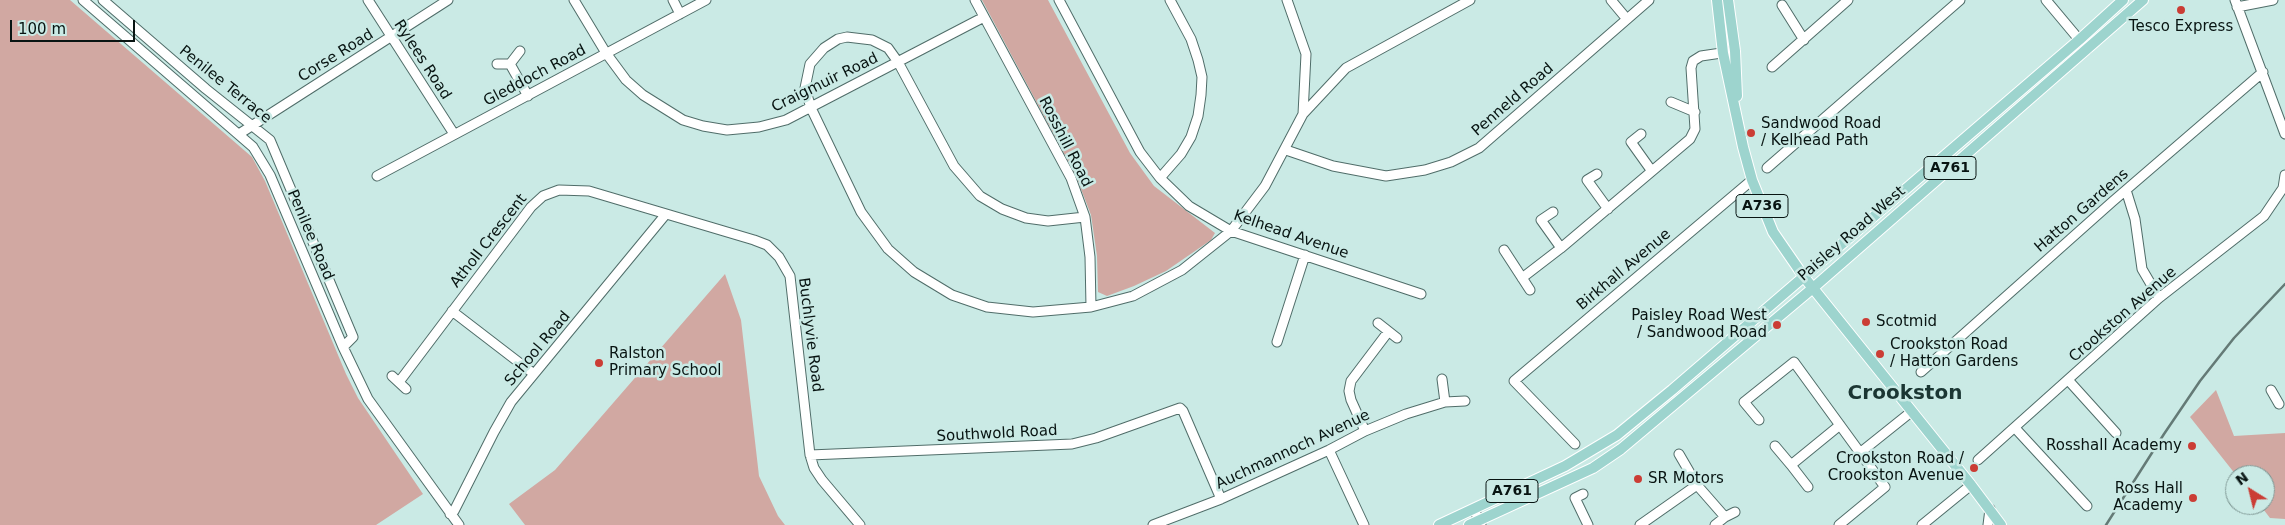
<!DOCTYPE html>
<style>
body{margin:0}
#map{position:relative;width:2285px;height:525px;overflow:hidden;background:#caeae5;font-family:"DejaVu Sans",sans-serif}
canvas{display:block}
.north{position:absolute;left:2225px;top:465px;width:50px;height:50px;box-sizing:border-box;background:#caeae5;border:1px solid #7c9491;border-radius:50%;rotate:324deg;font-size:14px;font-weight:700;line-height:20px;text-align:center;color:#081412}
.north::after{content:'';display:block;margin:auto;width:18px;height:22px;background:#cb3d35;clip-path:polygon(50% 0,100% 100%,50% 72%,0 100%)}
.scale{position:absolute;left:10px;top:20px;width:125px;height:22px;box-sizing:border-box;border:2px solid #081412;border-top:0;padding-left:6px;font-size:15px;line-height:18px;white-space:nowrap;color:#081412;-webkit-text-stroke:4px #caeae5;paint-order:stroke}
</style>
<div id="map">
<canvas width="2285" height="525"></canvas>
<div class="north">N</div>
<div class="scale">100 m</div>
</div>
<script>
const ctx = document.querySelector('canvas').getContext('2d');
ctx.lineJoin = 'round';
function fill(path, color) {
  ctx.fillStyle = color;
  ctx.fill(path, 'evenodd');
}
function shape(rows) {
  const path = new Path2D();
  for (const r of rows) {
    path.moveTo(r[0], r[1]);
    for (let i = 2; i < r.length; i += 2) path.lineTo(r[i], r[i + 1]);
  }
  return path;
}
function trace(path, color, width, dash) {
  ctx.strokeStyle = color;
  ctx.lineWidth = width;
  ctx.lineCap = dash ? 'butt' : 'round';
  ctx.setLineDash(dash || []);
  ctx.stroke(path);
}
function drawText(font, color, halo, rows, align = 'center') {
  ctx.font = font + ' "DejaVu Sans",sans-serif';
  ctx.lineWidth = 5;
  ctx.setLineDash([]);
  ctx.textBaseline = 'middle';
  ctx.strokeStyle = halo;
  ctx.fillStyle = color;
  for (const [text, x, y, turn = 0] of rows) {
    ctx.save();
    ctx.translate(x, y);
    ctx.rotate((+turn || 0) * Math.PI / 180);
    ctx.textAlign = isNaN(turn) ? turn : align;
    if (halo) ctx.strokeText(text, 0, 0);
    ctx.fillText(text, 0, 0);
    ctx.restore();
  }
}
fill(shape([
 [0,0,70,0,252,157,265,181,346,374,358,398,423,494,376,525,0,525],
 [982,0,1048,0,1130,153,1154,186,1215,233,1211,240,1166,271,1134,286,1107,296,1098,292,1097,256,1091,215,1076,176],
 [725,274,741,320,759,476,778,516,785,525,525,525,509,504,555,470],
 [2216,390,2234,436,2285,433,2285,519,2270,518,2260,505,2265,505,2265,475,2236,475,2190,417]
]), '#d1a8a2');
const minor = shape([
 [83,0,253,147,270,175,343,347,368,399,459,525],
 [103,0,206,89,270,140,353,337,343,347],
 [368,0,454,134],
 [574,0,606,53,626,80,643,95,683,120,703,126,727,130,759,127,786,120,984,17],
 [673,0,680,14],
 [975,0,1071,178,1085,217,1090,257,1091,307],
 [1059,0,1140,152,1160,178,1189,206,1231,231,1421,294],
 [1611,0,1626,18],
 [2046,0,2087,49],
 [2235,0,2285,134],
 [1782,5,1804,40],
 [2237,7,2273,0],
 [497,64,510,64,520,51],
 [510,64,528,96],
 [1772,67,1848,0],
 [1671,102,1695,112],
 [1303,114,1346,68,1470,0],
 [239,134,448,0],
 [1641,134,1631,142,1651,170],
 [1286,150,1333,166,1386,176,1425,170,1451,162,1479,148,1649,0],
 [1767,168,1960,0],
 [1597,174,1587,180,1608,209],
 [377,176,706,0],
 [1160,178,1181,154,1191,137,1198,116,1201,95,1202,77,1198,60,1191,39,1170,0],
 [2126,190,2135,219,2142,269,2159,298],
 [1553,212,1541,220,1561,248,1690,139,1695,129,1691,68,1693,61,1701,56,1735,51],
 [1085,217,1048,221,1026,218,1002,209,980,196,954,166,898,62,888,48,872,40,847,37,838,39,824,48,810,64,805,88,811,108,861,212,888,249,914,272,952,295,987,307,1033,312,1091,307,1133,296,1182,270,1231,231,1265,186,1303,114,1306,54,1287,0],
 [1504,250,1530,290],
 [1522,278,1561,248],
 [452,311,534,374],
 [1378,323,1397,338],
 [1277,342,1305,255],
 [1921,372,2112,202,2263,72],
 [392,376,406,389],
 [1442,379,1445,402],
 [2069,381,2116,433],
 [399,382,531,207,543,196,559,190,589,191,754,240,767,245,779,257,790,276,810,455,814,468,822,480,860,525],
 [2271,390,2279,404],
 [1759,420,1744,402,1794,362,1885,487,1839,525],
 [2015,428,2087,506],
 [1365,431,1351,400,1349,391,1351,381,1388,332],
 [1575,444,1514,381,1752,180],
 [1775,446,1791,465],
 [1329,450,1364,525],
 [1861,452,1911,412],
 [1679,454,1697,485],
 [810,455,1072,444,1096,438,1180,408,1183,411,1221,499],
 [1978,460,2159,298,2264,216,2283,188,2285,175],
 [1808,487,1791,465,1840,425],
 [1583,494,1575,498,1588,525],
 [1474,509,1481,525],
 [450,514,454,511,494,432,511,402,666,214],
 [1153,525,1221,499,1329,450,1365,431,1406,414,1445,402,1465,401],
 [1640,525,1697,485,1725,517],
 [1715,525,1725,517,1735,512],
 [1922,525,1971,485],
 [1988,525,1990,509]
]);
const major = shape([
 [1717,0,1723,53,1743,147,1752,180,1773,232,1804,277,1971,485,2001,525],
 [1728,0,1735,51,1737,96],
 [1439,525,1565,466,1617,435,1672,390,2079,40,2123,0],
 [1469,525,1593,468,1621,449,1813,288,2143,0]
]);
trace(minor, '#506d69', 11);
trace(major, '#fff', 12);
trace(minor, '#fff', 9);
trace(major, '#9dd4ce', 10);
trace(shape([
 [2106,525,2164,434,2200,381,2234,338,2285,284]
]), '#647a76', 2.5);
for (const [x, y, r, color] of [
 [2181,10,5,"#cb3d35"],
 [1751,133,5,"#cb3d35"],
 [1866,322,5,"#cb3d35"],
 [1777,325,5,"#cb3d35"],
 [1880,354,5,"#cb3d35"],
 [599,363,5,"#cb3d35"],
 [2192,446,5,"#cb3d35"],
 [1974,468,5,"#cb3d35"],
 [1638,479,5,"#cb3d35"],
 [2193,498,5,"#cb3d35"]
]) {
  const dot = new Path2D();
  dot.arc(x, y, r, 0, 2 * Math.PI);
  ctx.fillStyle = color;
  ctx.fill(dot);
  trace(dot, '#caeae5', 2);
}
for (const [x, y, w] of [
 [1950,168,52],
 [1762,206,52],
 [1512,491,52]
]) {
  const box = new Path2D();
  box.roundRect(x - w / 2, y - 11.5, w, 23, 4);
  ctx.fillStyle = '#caeae5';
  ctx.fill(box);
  trace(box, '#081412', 1);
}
drawText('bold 14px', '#081412', null, [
 ["A761",1950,168],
 ["A736",1762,206],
 ["A761",1512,491]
]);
drawText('15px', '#081412', '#caeae5', [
 ["Tesco Express",2181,27,"center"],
 ["Sandwood Road",1761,124],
 ["/ Kelhead Path",1761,141],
 ["Paisley Road West",1767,316,"right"],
 ["/ Sandwood Road",1767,333,"right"],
 ["Scotmid",1876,322],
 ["Crookston Road",1890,345],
 ["/ Hatton Gardens",1890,362],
 ["Ralston",609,354],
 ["Primary School",609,371],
 ["Rosshall Academy",2182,446,"right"],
 ["Crookston Road /",1964,459,"right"],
 ["Crookston Avenue",1964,476,"right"],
 ["SR Motors",1648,479],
 ["Ross Hall",2183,489,"right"],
 ["Academy",2183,506,"right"]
], 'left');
drawText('15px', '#081412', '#caeae5', [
 ["Corse Road",336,56,-32],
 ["Rylees Road",422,60,57],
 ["Gleddoch Road",535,76,-28],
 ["Craigmuir Road",825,83,-26],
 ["Penilee Terrace",225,85,39],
 ["Penneld Road",1513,100,-41],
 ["Rosshill Road",1065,142,63],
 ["Hatton Gardens",2082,211,-41],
 ["Paisley Road West",1852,234,-41],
 ["Penilee Road",310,235,67],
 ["Kelhead Avenue",1291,235,19],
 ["Atholl Crescent",489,241,-52],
 ["Birkhall Avenue",1624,270,-40],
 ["Crookston Avenue",2123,315,-41],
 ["Buchlyvie Road",810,335,83],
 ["School Road",538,349,-50],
 ["Southwold Road",997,434,-3],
 ["Auchmannoch Avenue",1293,450,-25]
]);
drawText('bold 20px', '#1b3633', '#caeae5', [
 ["Crookston",1905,394]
]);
</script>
